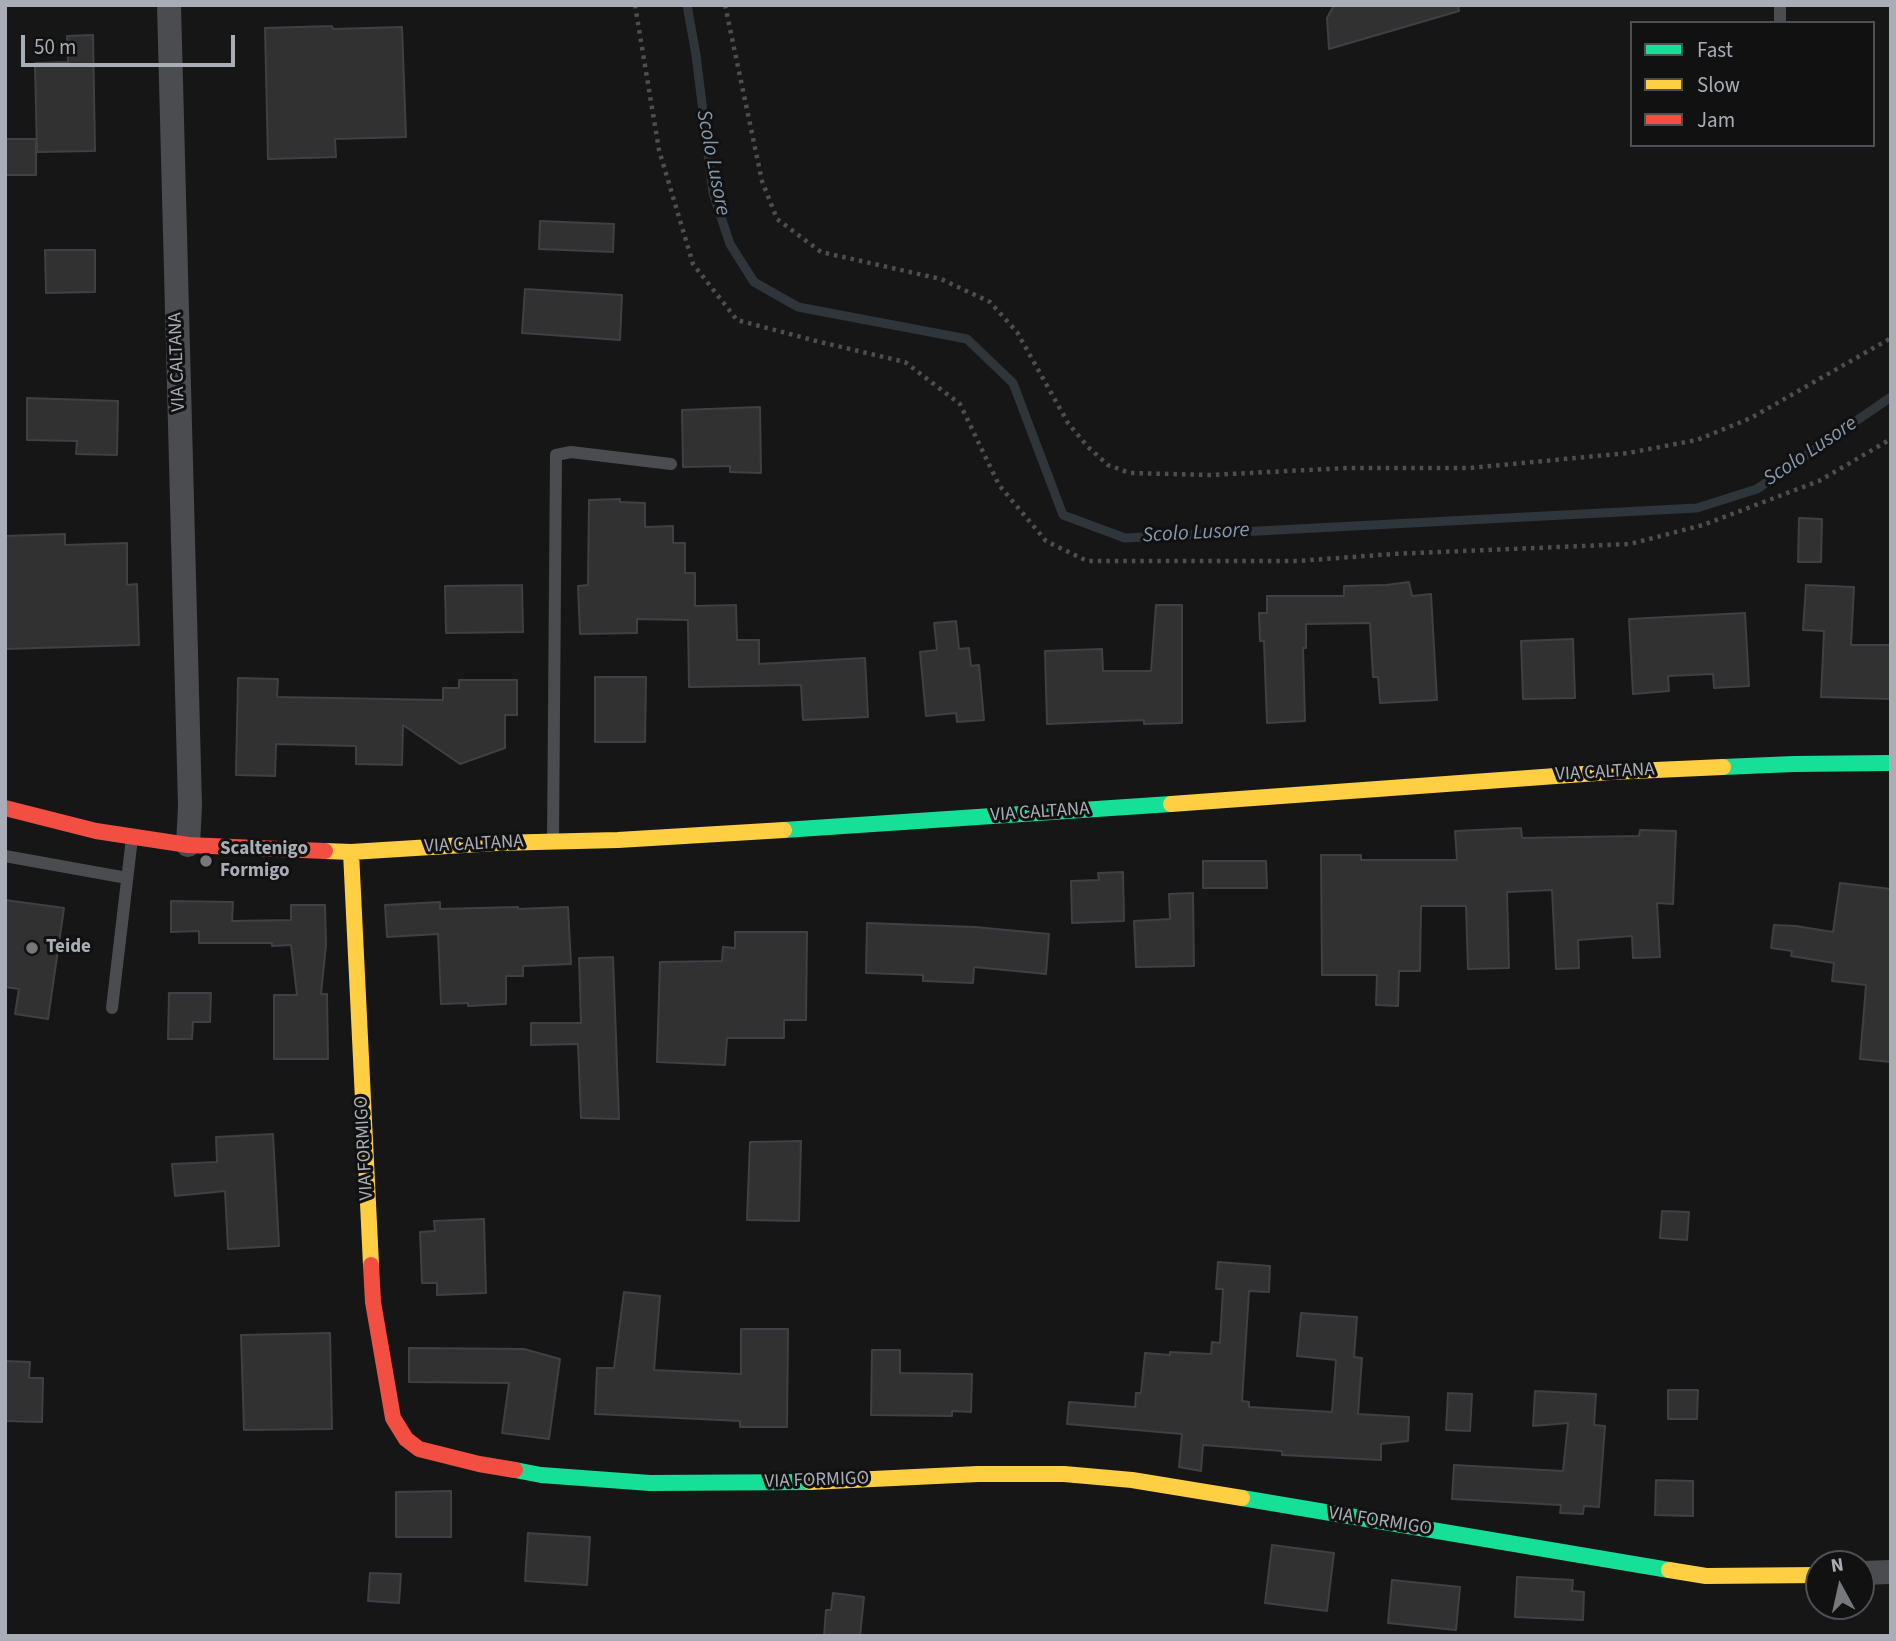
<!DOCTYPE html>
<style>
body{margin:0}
#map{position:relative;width:1896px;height:1641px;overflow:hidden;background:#161617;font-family:"Source Sans 3",sans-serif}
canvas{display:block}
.frame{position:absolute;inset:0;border:7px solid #a9adb6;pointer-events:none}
.legend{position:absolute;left:1630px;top:21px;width:245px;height:126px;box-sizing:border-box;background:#111112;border:2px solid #4e4f54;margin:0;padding:9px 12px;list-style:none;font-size:21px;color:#a9adb6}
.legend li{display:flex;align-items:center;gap:14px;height:35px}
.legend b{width:35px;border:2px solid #4e4f54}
.north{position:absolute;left:1805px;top:1550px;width:70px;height:70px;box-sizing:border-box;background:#111112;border:2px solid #4e4f54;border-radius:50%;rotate:352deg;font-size:19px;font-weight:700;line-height:28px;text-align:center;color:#a9adb6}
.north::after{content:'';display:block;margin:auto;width:24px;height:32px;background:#76787e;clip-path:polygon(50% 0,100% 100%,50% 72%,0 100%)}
.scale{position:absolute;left:21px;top:35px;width:214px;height:32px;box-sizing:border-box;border:4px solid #a9adb6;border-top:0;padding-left:9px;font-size:21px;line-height:24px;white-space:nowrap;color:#a9adb6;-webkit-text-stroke:5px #111112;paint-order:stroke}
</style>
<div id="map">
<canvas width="1896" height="1641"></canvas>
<div class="frame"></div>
<ul class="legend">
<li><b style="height:9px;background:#16e098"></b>Fast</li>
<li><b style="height:9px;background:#ffcf43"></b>Slow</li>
<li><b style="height:9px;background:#f24e42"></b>Jam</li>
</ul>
<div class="north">N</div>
<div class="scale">50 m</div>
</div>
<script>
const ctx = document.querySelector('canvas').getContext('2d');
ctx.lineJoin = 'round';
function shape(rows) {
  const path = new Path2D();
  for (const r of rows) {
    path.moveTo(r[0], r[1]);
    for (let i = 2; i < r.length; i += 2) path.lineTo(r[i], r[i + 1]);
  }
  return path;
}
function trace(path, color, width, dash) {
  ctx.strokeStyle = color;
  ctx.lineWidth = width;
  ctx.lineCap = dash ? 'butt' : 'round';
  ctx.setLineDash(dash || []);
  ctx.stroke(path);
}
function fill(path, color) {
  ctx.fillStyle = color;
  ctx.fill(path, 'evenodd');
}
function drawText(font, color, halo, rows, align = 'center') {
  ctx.font = font + ' "Source Sans 3",sans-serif';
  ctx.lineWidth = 6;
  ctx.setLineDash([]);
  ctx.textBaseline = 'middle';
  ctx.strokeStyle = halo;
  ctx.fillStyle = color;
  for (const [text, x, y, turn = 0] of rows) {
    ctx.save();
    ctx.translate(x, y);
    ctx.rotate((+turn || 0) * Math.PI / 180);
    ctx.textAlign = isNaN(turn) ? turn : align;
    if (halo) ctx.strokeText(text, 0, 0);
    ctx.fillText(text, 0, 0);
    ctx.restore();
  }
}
trace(shape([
 [687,5,696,55,713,193,730,244,754,282,798,307,967,339,1013,383,1063,515,1125,538,1697,508,1757,489,1891,397]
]), '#2e353b', 9);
const building = shape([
 [1334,5,1458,5,1459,11,1329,49,1327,18,1334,5],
 [332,26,333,29,402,27,406,137,335,139,336,157,268,159,265,28,332,26],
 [93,35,95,151,37,152,35,63,68,62,67,36,93,35],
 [5,139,36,139,36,175,5,175,5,139],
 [540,221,614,224,613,252,539,249,540,221],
 [45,250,95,250,95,292,46,293,45,250],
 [525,289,622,295,620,340,522,333,525,289],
 [27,398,118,401,117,455,76,454,77,441,27,440,27,398],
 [760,407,761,473,730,472,730,466,683,467,682,410,760,407],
 [620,499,620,502,645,503,645,527,673,526,673,543,685,543,685,573,695,573,695,606,736,605,737,640,759,640,759,664,865,658,868,717,803,720,801,685,689,687,688,620,637,619,637,633,580,634,578,586,588,585,589,500,620,499],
 [1799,518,1822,519,1821,562,1798,562,1799,518],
 [65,534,65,545,127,543,127,585,137,584,139,645,5,649,5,536,65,534],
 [1409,582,1412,596,1431,594,1437,700,1380,703,1378,677,1373,677,1370,623,1306,624,1306,648,1303,648,1305,721,1267,723,1264,641,1260,641,1259,613,1267,613,1267,596,1344,596,1344,586,1386,585,1409,582],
 [522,585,523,632,446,633,445,586,522,585],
 [1806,585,1854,587,1851,645,1891,645,1891,699,1821,697,1824,631,1803,630,1806,585],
 [1156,605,1182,605,1182,723,1144,724,1144,720,1047,724,1045,651,1102,649,1103,671,1151,671,1156,605],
 [1745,613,1749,686,1714,688,1713,674,1668,676,1669,691,1633,694,1629,619,1745,613],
 [956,621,959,649,969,648,971,666,979,665,984,720,957,722,956,713,926,716,920,652,937,650,934,623,956,621],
 [1573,639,1575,698,1523,699,1521,641,1573,639],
 [595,677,646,677,645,742,595,742,595,677],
 [238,678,278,679,277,697,443,700,443,688,459,688,459,680,517,680,517,715,505,715,505,748,460,764,403,725,402,765,356,764,356,746,276,744,275,776,236,775,238,678],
 [1521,828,1522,838,1639,836,1640,830,1676,831,1673,904,1657,903,1660,957,1633,958,1632,936,1578,940,1579,968,1556,969,1552,890,1507,892,1509,968,1468,969,1466,906,1421,906,1420,971,1399,971,1398,1006,1376,1005,1377,975,1322,975,1321,855,1361,855,1361,860,1457,860,1455,831,1521,828],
 [1203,861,1266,861,1267,888,1203,888,1203,861],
 [1123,872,1124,921,1072,923,1071,881,1099,880,1098,873,1123,872],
 [1840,883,1891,889,1891,1062,1860,1059,1866,985,1832,981,1834,963,1791,956,1792,951,1771,948,1774,925,1796,926,1833,932,1840,883],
 [1193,893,1194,966,1136,967,1134,921,1170,919,1169,894,1193,893],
 [5,900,64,908,48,1019,15,1014,19,989,5,987,5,900],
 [171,901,233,902,232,921,291,920,291,905,325,905,326,945,321,994,327,994,328,1059,274,1059,274,995,297,995,291,945,272,946,272,943,199,943,199,931,171,932,171,901],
 [440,902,440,909,518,907,518,909,568,907,571,964,523,966,523,976,506,976,506,1004,468,1006,468,1003,441,1004,438,934,387,937,385,905,440,902],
 [867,923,975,927,1049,934,1046,974,974,967,973,983,923,981,923,975,866,973,867,923],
 [735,932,807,932,806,1020,784,1020,784,1038,727,1038,725,1065,657,1062,660,962,722,961,723,947,735,948,735,932],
 [613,957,619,1119,581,1118,578,1044,531,1045,531,1023,581,1023,579,958,613,957],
 [169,993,211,993,210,1022,193,1022,192,1039,168,1039,169,993],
 [273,1134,279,1246,228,1249,225,1191,175,1196,172,1164,217,1162,216,1137,273,1134],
 [801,1141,799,1221,747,1220,750,1142,801,1141],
 [1662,1211,1689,1212,1687,1240,1660,1238,1662,1211],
 [484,1219,486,1293,437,1295,437,1283,422,1283,420,1232,435,1231,434,1221,484,1219],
 [1218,1262,1270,1266,1269,1292,1249,1291,1242,1401,1249,1402,1249,1407,1332,1412,1336,1360,1297,1356,1301,1313,1357,1317,1354,1357,1362,1358,1358,1414,1409,1417,1408,1441,1381,1444,1381,1460,1282,1455,1282,1451,1203,1445,1201,1471,1179,1467,1182,1434,1067,1424,1069,1402,1135,1407,1136,1393,1141,1393,1145,1353,1170,1355,1170,1352,1211,1354,1212,1342,1220,1343,1223,1289,1216,1289,1218,1262],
 [624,1292,660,1296,654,1370,741,1374,741,1329,788,1329,787,1427,740,1427,740,1421,595,1414,597,1368,614,1368,624,1292],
 [330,1333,332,1429,244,1430,241,1335,330,1333],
 [409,1348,524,1349,560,1359,549,1439,502,1433,509,1383,409,1382,409,1348],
 [872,1350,900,1350,900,1373,972,1374,971,1412,952,1411,952,1416,871,1415,872,1350],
 [5,1361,30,1362,29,1378,43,1378,42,1422,5,1421,5,1361],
 [1668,1390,1698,1390,1697,1419,1668,1419,1668,1390],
 [1535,1391,1596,1394,1594,1425,1605,1426,1599,1507,1584,1506,1583,1514,1560,1513,1561,1505,1452,1499,1454,1465,1563,1471,1568,1423,1533,1426,1535,1391],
 [1448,1393,1472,1394,1470,1431,1446,1430,1448,1393],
 [1656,1480,1693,1481,1693,1516,1655,1515,1656,1480],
 [451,1491,451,1537,396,1537,396,1492,451,1491],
 [528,1533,590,1537,587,1585,525,1581,528,1533],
 [1272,1545,1334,1553,1327,1611,1265,1603,1272,1545],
 [370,1573,401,1574,399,1603,368,1601,370,1573],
 [1517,1577,1573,1580,1572,1591,1584,1592,1583,1620,1515,1617,1517,1577],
 [1392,1580,1460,1587,1456,1630,1388,1623,1392,1580],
 [833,1593,864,1597,860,1636,824,1636,826,1610,831,1610,833,1593]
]);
fill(building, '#313132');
trace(building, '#3f4043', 2);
trace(shape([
 [635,5,659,150,693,264,737,320,820,342,905,362,960,404,999,485,1046,541,1087,561,1297,561,1392,554,1630,544,1703,525,1819,481,1891,439],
 [725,5,762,181,777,219,821,252,941,279,990,302,1017,332,1068,423,1088,447,1108,465,1130,473,1210,475,1347,468,1470,468,1628,453,1697,440,1751,418,1891,338]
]), '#4c4e50', 4.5, [3.5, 5]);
trace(shape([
 [1780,5,1780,23],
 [553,841,556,455,571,452,671,464],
 [5,856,127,878],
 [112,1008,132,838]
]), '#4b4c4f', 12);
trace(shape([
 [169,5,190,806,188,845],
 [1861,1573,1891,1572]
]), '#4b4c4f', 24);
trace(shape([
 [1723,767,1794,764,1891,763],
 [784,830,1171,804],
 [515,1470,541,1475,650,1483,810,1482],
 [1242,1498,1669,1570]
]), '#16e098', 16);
trace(shape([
 [1171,804,1611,772,1723,767],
 [325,851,351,852,496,843,618,840,784,830],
 [351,852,371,1265],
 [810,1482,978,1474,1064,1474,1132,1480,1242,1498],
 [1669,1570,1706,1576,1819,1575]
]), '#ffcf43', 16);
trace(shape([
 [5,808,96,831,188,845,325,851],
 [371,1265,373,1302,393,1418,406,1439,419,1449,479,1464,515,1470]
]), '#f24e42', 16);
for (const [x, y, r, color] of [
 [206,861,7,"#76787e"],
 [32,948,7,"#76787e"]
]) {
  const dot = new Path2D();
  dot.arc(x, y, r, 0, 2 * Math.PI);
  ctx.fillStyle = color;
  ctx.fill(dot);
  trace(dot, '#111112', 2.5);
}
drawText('19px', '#a9adb6', '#111112', [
 ["VIA CALTANA",178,362,-92],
 ["VIA CALTANA",1605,773,-3],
 ["VIA CALTANA",1040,813,-4],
 ["VIA CALTANA",474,845,-3],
 ["VIA FORMIGO",365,1148,-93],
 ["VIA FORMIGO",817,1481,-2],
 ["VIA FORMIGO",1380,1522,9]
]);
drawText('bold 19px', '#a9adb6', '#111112', [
 ["Scaltenigo",220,850],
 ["Formigo",220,872],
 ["Teide",46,948]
], 'left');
drawText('italic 21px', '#8399ae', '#111112', [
 ["Scolo Lusore",712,163,79],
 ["Scolo Lusore",1811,452,-34],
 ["Scolo Lusore",1196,534,-3]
]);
</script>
